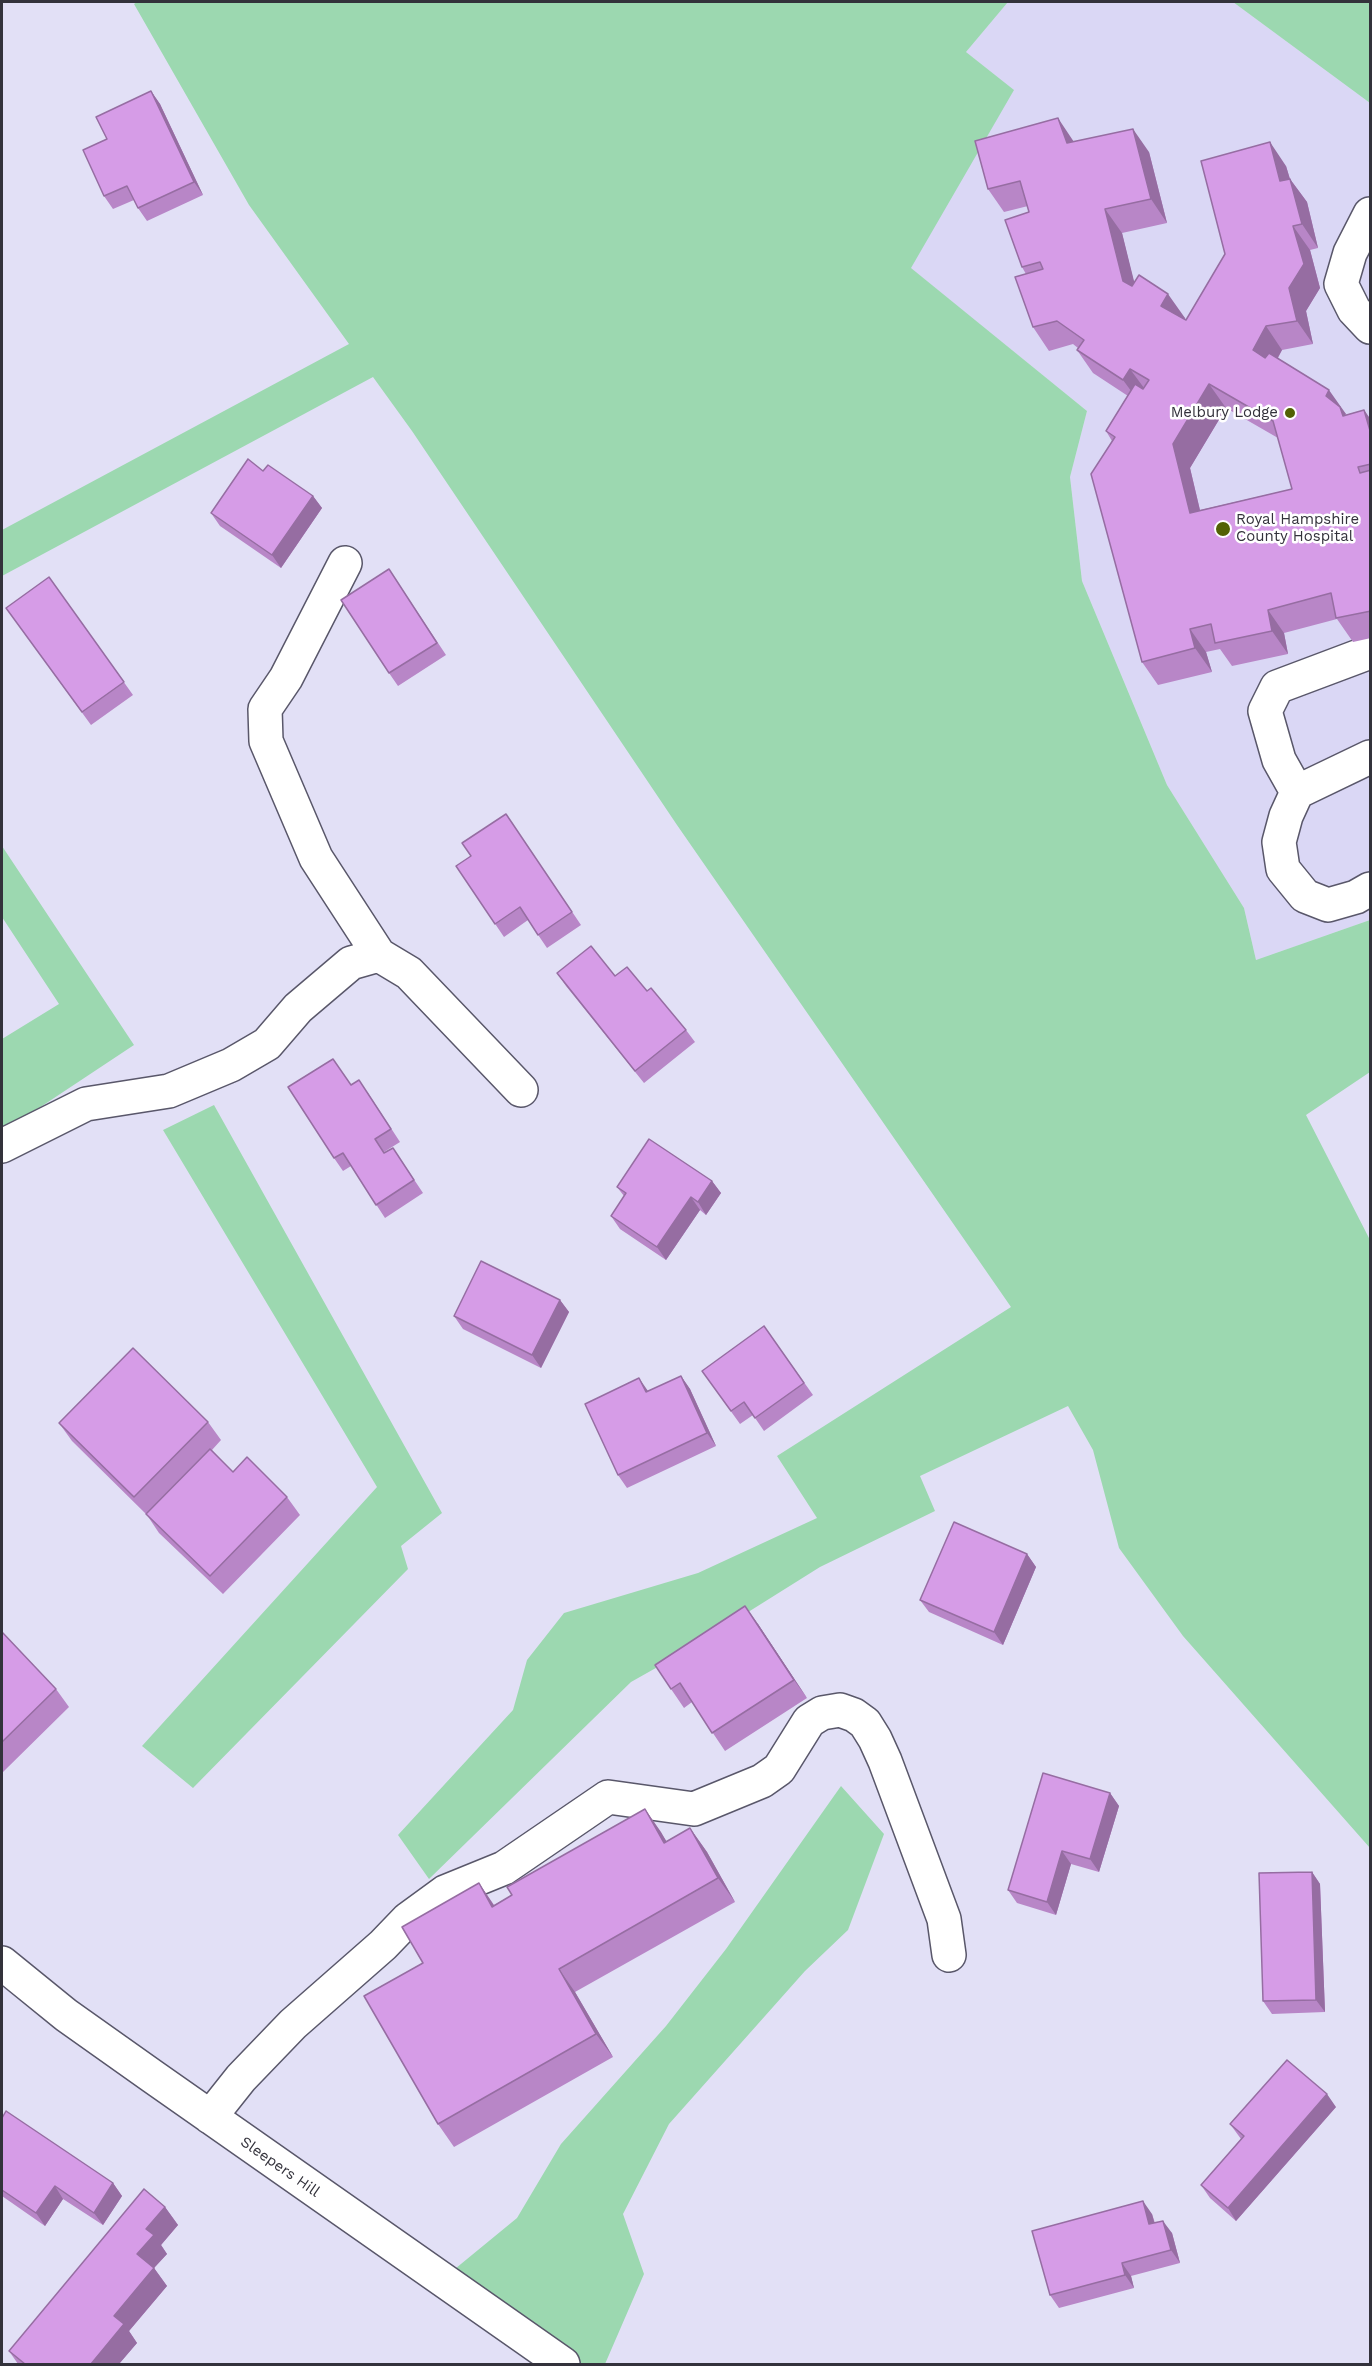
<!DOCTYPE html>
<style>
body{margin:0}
#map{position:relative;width:1372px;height:2366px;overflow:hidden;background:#e2e0f6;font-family:"Work Sans",sans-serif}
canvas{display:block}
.frame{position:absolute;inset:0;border:3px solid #33323b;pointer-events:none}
</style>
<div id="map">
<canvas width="1372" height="2366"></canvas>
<div class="frame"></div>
</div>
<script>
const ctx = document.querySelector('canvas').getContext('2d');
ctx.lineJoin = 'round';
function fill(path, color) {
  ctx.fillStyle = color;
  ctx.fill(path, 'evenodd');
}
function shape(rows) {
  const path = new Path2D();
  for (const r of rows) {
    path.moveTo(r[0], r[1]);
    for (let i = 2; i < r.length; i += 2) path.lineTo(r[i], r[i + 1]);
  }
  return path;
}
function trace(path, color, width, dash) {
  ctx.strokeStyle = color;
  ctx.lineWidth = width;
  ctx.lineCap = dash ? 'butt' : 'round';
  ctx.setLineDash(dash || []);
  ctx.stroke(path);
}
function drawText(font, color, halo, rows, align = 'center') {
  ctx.font = font + ' "Work Sans",sans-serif';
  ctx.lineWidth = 5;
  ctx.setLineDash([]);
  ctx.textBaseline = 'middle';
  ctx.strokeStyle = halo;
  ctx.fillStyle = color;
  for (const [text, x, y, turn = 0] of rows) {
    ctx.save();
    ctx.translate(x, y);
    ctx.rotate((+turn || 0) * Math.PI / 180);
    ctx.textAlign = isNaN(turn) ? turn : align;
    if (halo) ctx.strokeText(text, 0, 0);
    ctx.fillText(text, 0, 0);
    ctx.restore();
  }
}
fill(shape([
 [1008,2,1233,2,1370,103,1370,920,1256,960,1244,908,1167,785,1082,581,1070,477,1087,411,910,268,1013,90,966,52]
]), '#dad7f5');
fill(shape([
 [137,2,1008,2,966,52,1014,90,911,268,1087,411,1070,477,1082,581,1167,785,1244,908,1256,960,1370,920,1370,1072,1306,1115,1370,1240,1370,1848,1183,1636,1119,1548,1093,1450,1068,1406,920,1476,935,1511,820,1567,686,1651,631,1682,429,1879,398,1835,513,1710,527,1660,564,1613,698,1573,817,1518,777,1456,1011,1307,677,825,412,431,373,377,2,576,2,530,349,344,249,205,134,4],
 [1233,2,1370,2,1370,103],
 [2,846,134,1045,42,1106,2,1129,2,1039,59,1004,2,917],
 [214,1105,442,1513,401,1546,408,1569,193,1788,142,1746,377,1487,163,1130],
 [841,1786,884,1834,848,1930,805,1971,669,2124,623,2214,644,2274,605,2364,582,2364,450,2273,517,2218,561,2144,666,2026,726,1949]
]), '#9cd8b0');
const minor = shape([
 [1370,214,1350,253,1341,284,1354,310,1370,327],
 [345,563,286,678,265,709,266,741,316,858,379,955],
 [1370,757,1297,792,1286,816,1279,842,1283,869,1305,896,1328,905,1356,897,1370,889],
 [1297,792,1279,760,1265,711,1277,687,1370,652],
 [2,1146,86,1104,169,1091,231,1065,267,1044,298,1008,351,963,379,955,409,973,521,1090],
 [2,1963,66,2015,152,2076,563,2364],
 [210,2117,241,2078,293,2024,383,1945,408,1919,445,1892,504,1868,608,1797,694,1809,762,1781,779,1769,809,1721,822,1713,840,1710,854,1715,865,1723,875,1739,885,1761,944,1919,949,1955]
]);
trace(minor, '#59576a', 36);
trace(minor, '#fff', 33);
fill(shape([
 [151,91,160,104,203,195,147,221,138,208,134,200,113,209,104,196,107,139],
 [1074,142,1149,152,1167,223,1122,233,1134,283,1185,318,1184,319,1186,320,1286,166,1290,179,1307,202,1318,248,1310,250,1320,288,1306,311,1313,344,1282,350,1278,358,1346,414,1345,415,1364,410,1371,420,1371,638,1353,642,1337,619,1284,633,1288,654,1232,666,1220,649,1206,652,1212,672,1158,685,1142,662,1112,441,1106,431,1128,396,1093,373,1077,350,1078,348,1073,344,1049,351,1033,327,1026,274,1022,267,1029,212,1028,206,1004,212,988,189],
 [1226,408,1278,438,1292,489,1200,510,1190,468],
 [263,471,313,496,322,508,281,568,220,526,211,513],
 [389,569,446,655,398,686,389,673],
 [49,577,133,695,91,725,6,608],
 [506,814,581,925,547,948,528,920,504,937,456,866,471,856],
 [557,973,615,976,647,991,686,1030,695,1042,644,1083,566,986],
 [351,1085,368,1093,400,1142,384,1152,385,1153,393,1148,423,1193,385,1218,351,1166,343,1171,334,1158],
 [712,1181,721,1193,706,1215,700,1210,666,1260,620,1229,611,1216,624,1196,617,1187],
 [560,1300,569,1312,541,1368,463,1329,454,1316],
 [764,1326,813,1395,764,1431,753,1415,740,1424,702,1371],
 [681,1376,690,1389,716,1446,627,1488,618,1475,648,1391],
 [208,1422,221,1440,212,1450,233,1472,287,1497,300,1515,223,1594,159,1533,147,1515,72,1441,59,1423],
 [1027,1554,1036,1567,1003,1645,929,1612,920,1600],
 [758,1624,807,1698,725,1751,692,1702,684,1708,671,1689],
 [2,1632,56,1689,69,1707,2,1773],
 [1110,1793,1119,1806,1099,1872,1071,1864,1056,1915,1017,1903,1008,1890],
 [645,1809,667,1842,690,1828,707,1852,735,1902,575,1992,613,2057,454,2147,438,2124,423,1963,479,1883,494,1905,512,1895],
 [1312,1872,1320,1884,1325,2012,1272,2014,1263,2001],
 [1336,2107,1236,2221,1210,2198,1201,2185,1241,2139,1230,2124],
 [2,2118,113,2183,122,2196,103,2225,63,2199,45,2226,2,2196],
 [165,2207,178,2225,161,2245,167,2254,154,2268,167,2286,129,2331,137,2343,119,2364,18,2364,9,2351],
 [1152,2214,1155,2223,1172,2233,1180,2263,1131,2276,1134,2288,1059,2308,1050,2295]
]), '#b886c7');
fill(shape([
 [151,91,160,104,203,195,194,182],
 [1058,118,1074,142,1067,143],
 [1133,129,1149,152,1167,223,1151,199],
 [1270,142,1286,166,1295,196,1290,179,1307,202,1318,248,1302,224,1280,181],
 [1105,209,1122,233,1140,305,1123,281],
 [1293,226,1310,250,1320,288,1306,311,1313,344,1297,321,1289,288],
 [1168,294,1185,318,1178,329,1161,306],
 [1266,326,1282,350,1269,373,1253,350],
 [1130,369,1147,392,1140,403,1123,380],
 [1209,384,1226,408,1190,468,1206,536,1190,513,1173,444],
 [1329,390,1346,414,1345,415,1356,431,1326,396],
 [1364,410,1371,420,1371,434],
 [313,496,322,508,281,568,272,555],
 [1268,610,1284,633,1288,654,1272,631],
 [1190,629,1206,652,1212,672,1195,648],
 [712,1181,721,1193,706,1215,698,1202],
 [691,1197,700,1210,666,1260,657,1247],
 [560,1300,569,1312,541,1368,532,1355],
 [681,1376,690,1389,716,1446,707,1433],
 [639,1378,648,1391,646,1392],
 [1027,1554,1036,1567,1003,1645,994,1632],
 [745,1606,758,1624,807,1698,794,1680],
 [1110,1793,1119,1806,1099,1872,1090,1859],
 [645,1809,661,1832,681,1867,664,1843],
 [690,1828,707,1852,735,1902,718,1878],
 [1062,1851,1071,1864,1056,1915,1047,1902],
 [1312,1872,1320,1884,1325,2012,1316,2000],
 [479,1883,495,1907,492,1907],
 [559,1969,575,1992,613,2057,596,2034],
 [1327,2094,1336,2107,1236,2221,1228,2208],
 [113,2183,122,2196,103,2225,94,2213],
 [55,2186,63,2199,45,2226,36,2213],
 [1143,2201,1152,2214,1158,2237,1149,2224],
 [165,2207,178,2225,161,2245,167,2254,154,2268,167,2286,129,2331,137,2343,119,2364,91,2364,114,2316,146,2229],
 [1163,2221,1172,2233,1180,2263,1171,2250],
 [1122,2263,1131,2276,1134,2288,1125,2275]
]), '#966da2');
const building = shape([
 [151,91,194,182,138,208,127,186,104,196,83,150,107,139,96,117,151,91],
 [1058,118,1067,143,1133,129,1151,199,1105,209,1123,281,1132,286,1139,275,1168,294,1161,306,1186,320,1225,254,1201,161,1270,142,1280,181,1290,179,1302,224,1293,226,1304,264,1289,288,1297,321,1266,326,1253,350,1265,358,1269,353,1329,390,1326,396,1340,407,1343,416,1364,410,1371,434,1371,464,1358,467,1360,473,1371,470,1371,611,1336,618,1331,593,1268,610,1272,631,1215,643,1211,624,1190,629,1195,648,1142,662,1091,474,1115,437,1106,431,1135,384,1143,389,1149,380,1130,369,1123,380,1077,350,1084,340,1057,321,1033,327,1015,277,1043,269,1040,262,1022,267,1005,220,1029,212,1020,181,988,189,975,141,1058,118],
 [1209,384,1273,421,1292,489,1190,513,1173,444,1209,384],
 [248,459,263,471,268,465,313,496,272,555,211,513,248,459],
 [389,569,437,643,389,673,341,600,389,569],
 [49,577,124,682,82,712,6,608,49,577],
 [506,814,572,912,538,935,520,907,495,924,456,866,471,856,462,843,506,814],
 [591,946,615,976,627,967,647,991,651,988,686,1030,635,1071,557,973,591,946],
 [333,1059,351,1085,359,1080,391,1129,375,1139,384,1153,393,1148,414,1180,376,1205,343,1153,334,1158,288,1087,333,1059],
 [649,1139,712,1181,698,1202,691,1197,657,1247,611,1216,626,1193,617,1187,649,1139],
 [481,1261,560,1300,532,1355,454,1316,481,1261],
 [764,1326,804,1383,755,1418,744,1402,731,1411,702,1371,764,1326],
 [133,1348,208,1422,134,1497,59,1423,133,1348],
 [681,1376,707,1433,618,1475,585,1404,639,1378,646,1392,681,1376],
 [210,1449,233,1472,247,1457,287,1497,210,1576,146,1514,210,1449],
 [954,1522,1027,1554,994,1632,920,1600,954,1522],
 [745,1606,794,1680,712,1733,680,1683,671,1689,655,1665,745,1606],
 [2,1632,56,1689,2,1742,2,1632],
 [1043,1773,1110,1793,1090,1859,1062,1851,1047,1902,1008,1890,1043,1773],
 [645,1809,664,1843,690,1828,718,1878,559,1969,596,2034,438,2124,364,1996,423,1963,402,1927,479,1883,492,1907,512,1895,507,1887,645,1809],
 [1312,1872,1316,2000,1263,2001,1259,1873,1312,1872],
 [1287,2060,1327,2094,1228,2208,1201,2185,1244,2136,1230,2124,1287,2060],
 [6,2111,113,2183,94,2213,55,2186,36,2213,2,2190,2,2118,6,2111],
 [144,2189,165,2207,146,2229,154,2235,137,2254,154,2268,114,2316,124,2324,91,2364,25,2364,9,2351,144,2189],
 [1143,2201,1149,2224,1163,2221,1171,2250,1122,2263,1125,2275,1050,2295,1032,2231,1143,2201]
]);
fill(building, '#d69ce7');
trace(building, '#966da2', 1.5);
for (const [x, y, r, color] of [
 [1290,413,6,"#526104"],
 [1223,529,8,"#526104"]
]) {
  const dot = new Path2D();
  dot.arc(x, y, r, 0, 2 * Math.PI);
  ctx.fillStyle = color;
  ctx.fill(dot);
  trace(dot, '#fff', 2);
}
drawText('15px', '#33323b', '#fff', [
 ["Melbury Lodge",1278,413],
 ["Royal Hampshire",1236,520,"left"],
 ["County Hospital",1236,537,"left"]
], 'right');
drawText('15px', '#33323b', '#fff', [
 ["Sleepers Hill",280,2167,35]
]);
</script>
